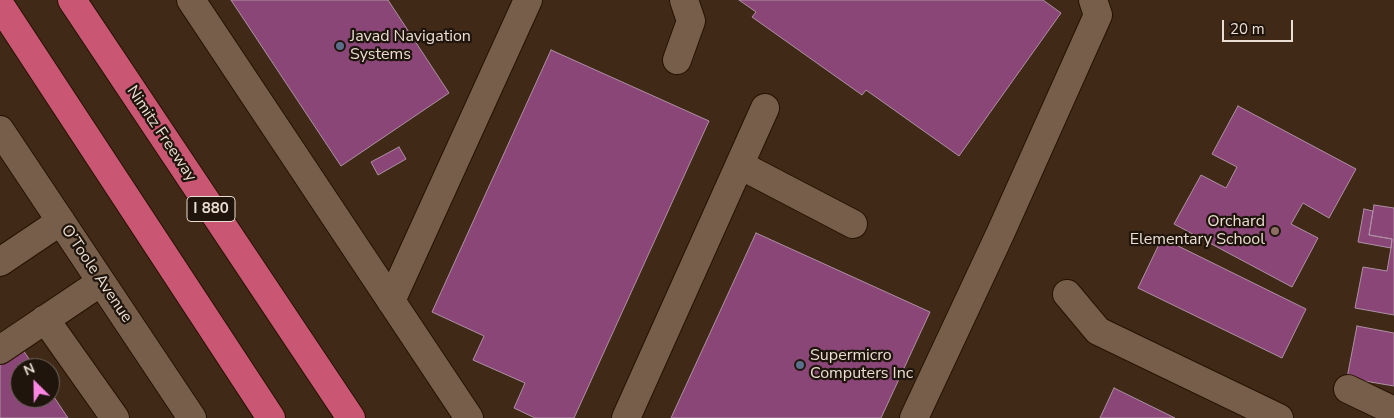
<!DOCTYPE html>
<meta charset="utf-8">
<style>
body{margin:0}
#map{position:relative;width:1394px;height:418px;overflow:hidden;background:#402a17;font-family:"Nunito Sans",sans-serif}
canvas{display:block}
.north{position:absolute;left:10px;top:358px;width:50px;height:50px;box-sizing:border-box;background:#1f150d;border:1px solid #71655b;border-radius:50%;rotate:337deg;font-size:14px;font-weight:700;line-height:20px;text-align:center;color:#ebddd1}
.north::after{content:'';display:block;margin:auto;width:18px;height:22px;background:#fd86e2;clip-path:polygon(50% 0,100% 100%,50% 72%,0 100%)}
.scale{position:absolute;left:1222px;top:20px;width:71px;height:22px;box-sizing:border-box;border:2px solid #ebddd1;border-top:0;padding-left:6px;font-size:15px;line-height:18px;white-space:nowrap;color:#ebddd1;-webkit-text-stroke:4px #1f150d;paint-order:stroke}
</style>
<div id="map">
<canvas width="1394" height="418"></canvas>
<div class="north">N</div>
<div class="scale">20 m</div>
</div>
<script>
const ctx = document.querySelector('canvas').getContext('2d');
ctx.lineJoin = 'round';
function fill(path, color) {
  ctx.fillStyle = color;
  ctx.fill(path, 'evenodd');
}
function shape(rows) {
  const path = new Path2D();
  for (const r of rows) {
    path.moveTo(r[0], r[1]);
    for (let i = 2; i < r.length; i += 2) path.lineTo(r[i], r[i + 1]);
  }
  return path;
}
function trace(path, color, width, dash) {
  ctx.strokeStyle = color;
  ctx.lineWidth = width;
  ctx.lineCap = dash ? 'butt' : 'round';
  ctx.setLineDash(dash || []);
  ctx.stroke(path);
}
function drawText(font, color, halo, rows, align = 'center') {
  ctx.font = font + ' "Nunito Sans",sans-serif';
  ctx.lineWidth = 4.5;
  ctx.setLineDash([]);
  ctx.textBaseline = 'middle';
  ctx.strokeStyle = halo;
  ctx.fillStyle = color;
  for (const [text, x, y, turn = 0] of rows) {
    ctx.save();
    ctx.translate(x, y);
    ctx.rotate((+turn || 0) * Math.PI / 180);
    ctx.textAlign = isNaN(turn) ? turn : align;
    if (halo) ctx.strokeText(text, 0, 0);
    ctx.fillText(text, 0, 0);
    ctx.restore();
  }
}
const building = shape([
 [231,0,388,0,449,93,341,166,231,0],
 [739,0,1043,0,1061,13,959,156,866,90,862,95,752,17,756,12,739,0],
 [551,50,709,121,574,418,535,418,514,408,525,383,473,360,484,336,432,312,551,50],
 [1238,106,1356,169,1329,218,1303,203,1291,224,1318,238,1292,287,1174,224,1201,175,1226,188,1237,167,1212,154,1238,106],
 [399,147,406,159,378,175,371,162,399,147],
 [1374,205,1394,208,1394,315,1355,308,1363,267,1387,271,1391,248,1392,239,1369,235,1374,205],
 [1364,209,1373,211,1369,235,1392,239,1391,248,1358,242,1364,209],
 [756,233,930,312,881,418,671,418,756,233],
 [1162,238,1306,309,1282,358,1138,288,1162,238],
 [1357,326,1394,333,1394,386,1347,378,1357,326],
 [23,350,35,368,20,368,20,398,50,398,50,391,68,418,0,418,0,365,23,350],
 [1114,388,1175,418,1100,418,1114,388]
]);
fill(building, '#8b4678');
trace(building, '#ae90a4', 1);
const minor = shape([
 [191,0,469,418],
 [677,60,691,21,684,0],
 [0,130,192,418],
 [740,165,853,224],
 [0,262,61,221],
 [1067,294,1098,331,1279,418],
 [391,301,528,0],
 [45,319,115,418],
 [0,350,101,282],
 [1348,389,1394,411],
 [626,418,765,108],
 [914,418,1000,234,1098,15,1093,0]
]);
const highway = shape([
 [72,0,351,418],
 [0,5,271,418]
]);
trace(minor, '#261201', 30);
trace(highway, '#261201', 30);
trace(minor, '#775e4a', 28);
trace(highway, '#c95673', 28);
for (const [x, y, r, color] of [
 [340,46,5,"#5c6f8a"],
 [1275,231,5,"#8d6e63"],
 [800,365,5,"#5c6f8a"]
]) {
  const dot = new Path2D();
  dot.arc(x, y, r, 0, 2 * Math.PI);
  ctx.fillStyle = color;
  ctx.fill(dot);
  trace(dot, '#1f150d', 2);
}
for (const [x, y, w] of [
 [211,209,48]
]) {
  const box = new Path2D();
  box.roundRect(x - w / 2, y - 12.5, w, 25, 4);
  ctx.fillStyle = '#1f150d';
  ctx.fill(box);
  trace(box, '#ebddd1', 1);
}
drawText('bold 15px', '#ebddd1', null, [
 ["I 880",211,209]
]);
drawText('16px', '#ebddd1', '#1f150d', [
 ["Javad Navigation",350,37],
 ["Systems",350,55],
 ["Orchard",1265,222,"right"],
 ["Elementary School",1265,240,"right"],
 ["Supermicro",810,356],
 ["Computers Inc",810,374]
], 'left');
drawText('16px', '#ebddd1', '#1f150d', [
 ["Nimitz Freeway",161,134,56],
 ["O’Toole Avenue",96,274,56]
]);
</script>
